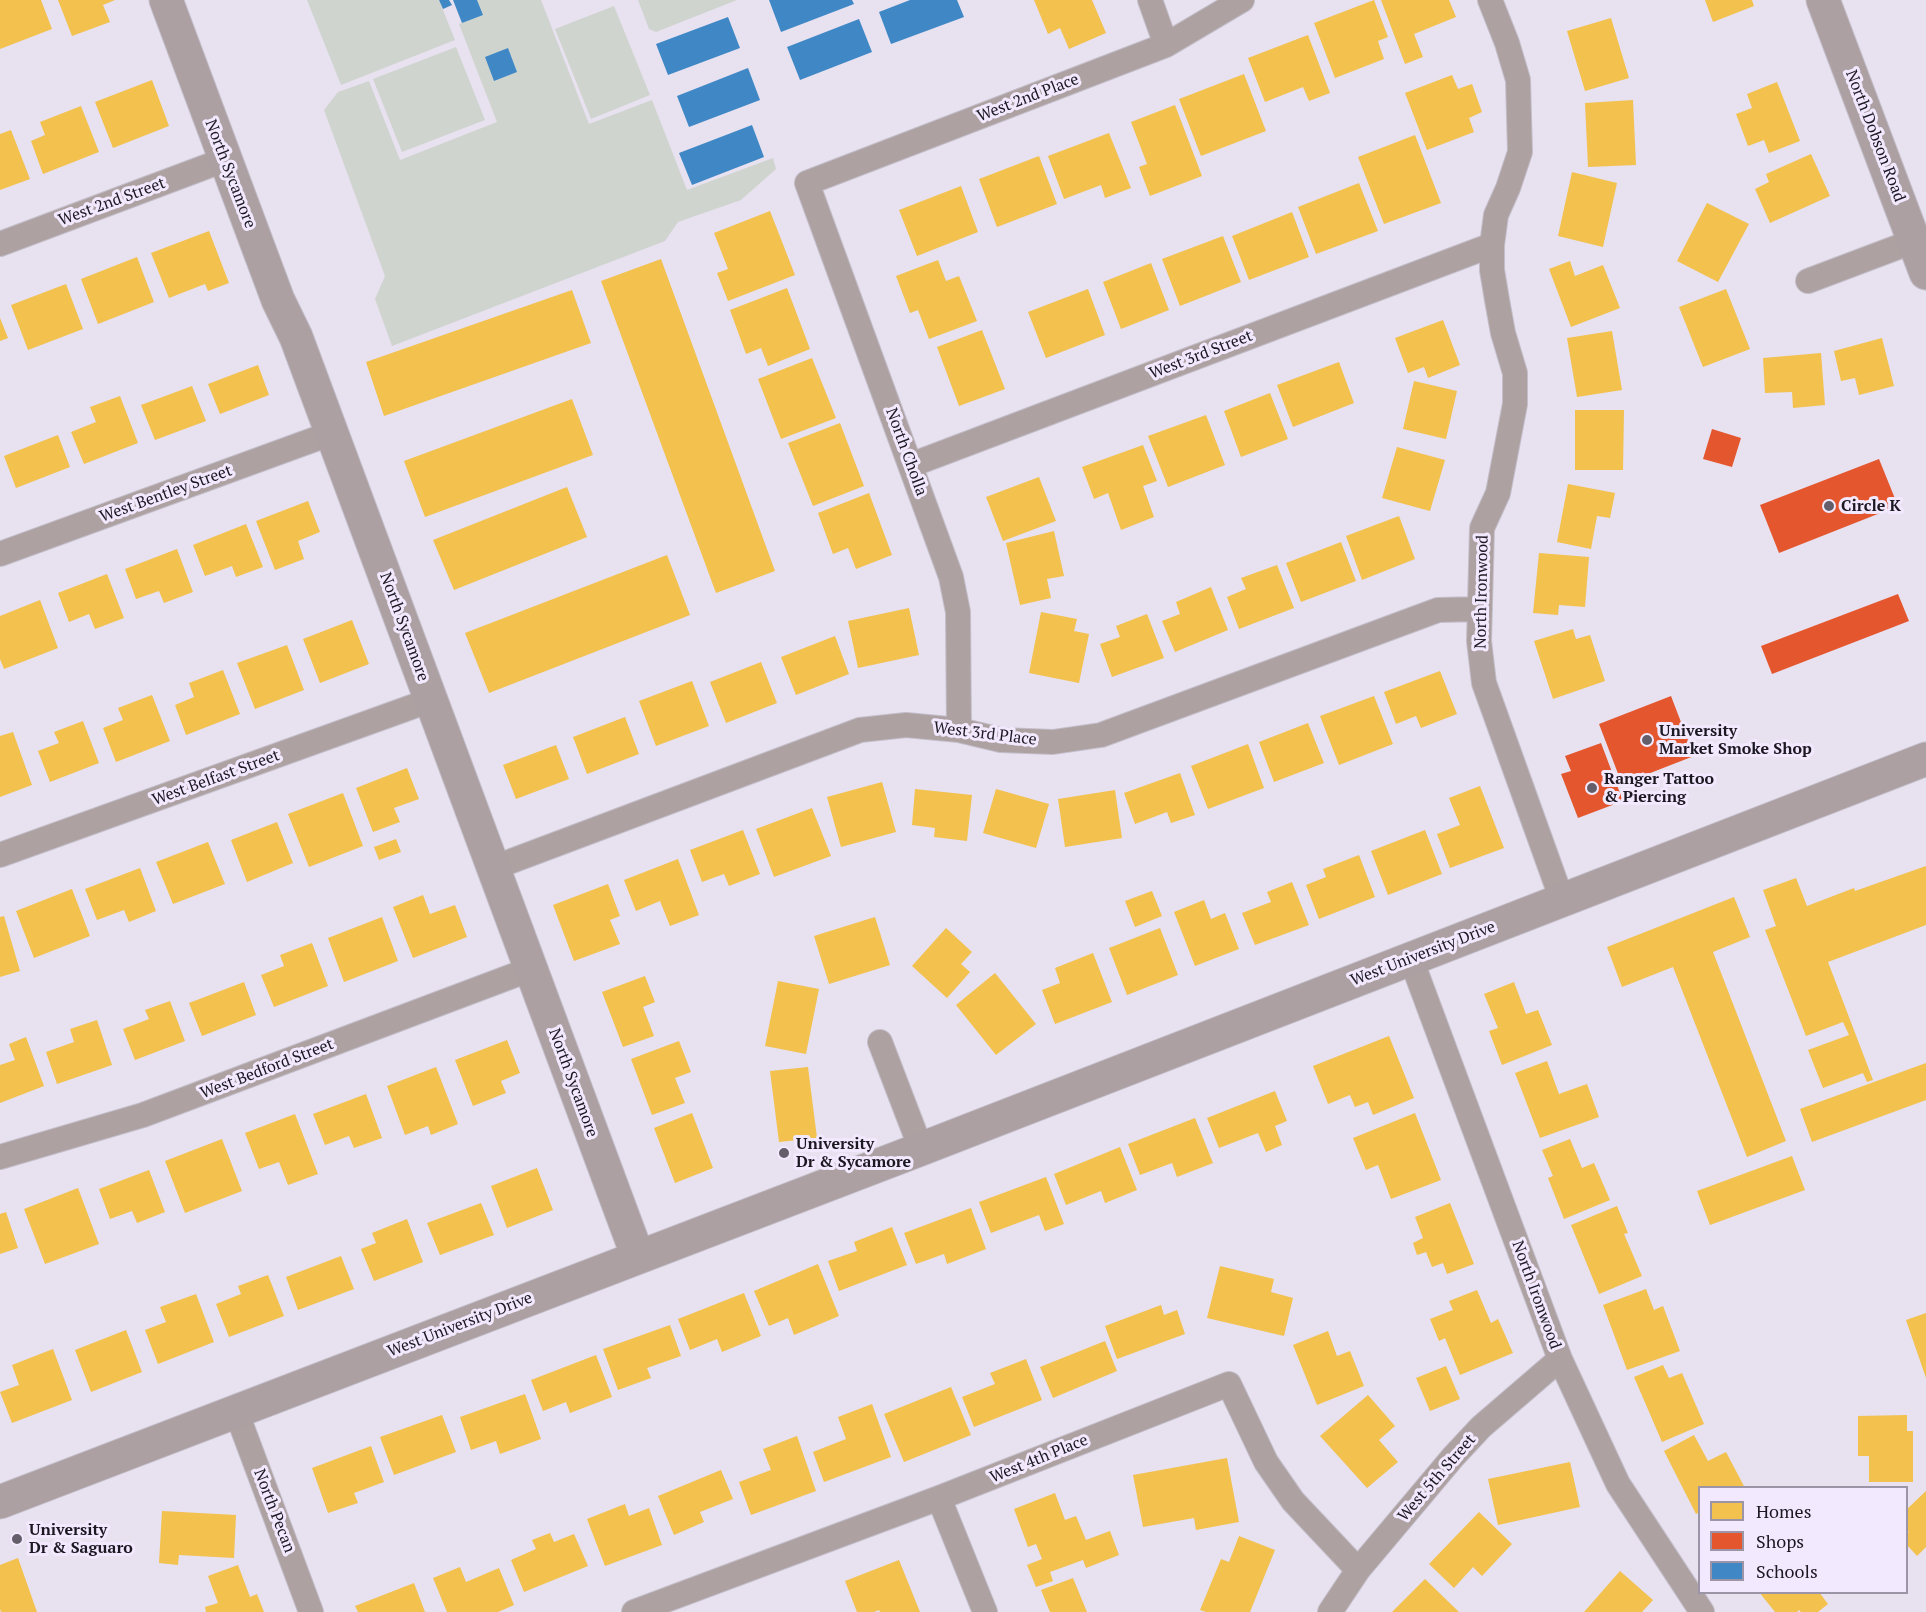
<!DOCTYPE html>
<style>
body{margin:0}
#map{position:relative;width:1926px;height:1612px;overflow:hidden;background:#e7e1f0;font-family:"PT Serif",serif}
canvas{display:block}
.legend{position:absolute;left:1698px;top:1486px;width:210px;height:108px;box-sizing:border-box;background:#f2e9ff;border:2px solid #9c95a7;margin:0;padding:8px 10px;list-style:none;font-size:18px;color:#1c1822}
.legend li{display:flex;align-items:center;gap:12px;height:30px}
.legend b{width:30px;border:2px solid #9c95a7}
</style>
<div id="map">
<canvas width="1926" height="1612"></canvas>
<ul class="legend">
<li><b style="height:16px;background:#f2c14e"></b>Homes</li>
<li><b style="height:16px;background:#e4572e"></b>Shops</li>
<li><b style="height:16px;background:#3f88c5"></b>Schools</li>
</ul>
</div>
<script>
const ctx = document.querySelector('canvas').getContext('2d');
ctx.lineJoin = 'round';
function fill(path, color) {
  ctx.fillStyle = color;
  ctx.fill(path, 'evenodd');
}
function shape(rows) {
  const path = new Path2D();
  for (const r of rows) {
    path.moveTo(r[0], r[1]);
    for (let i = 2; i < r.length; i += 2) path.lineTo(r[i], r[i + 1]);
  }
  return path;
}
function trace(path, color, width, dash) {
  ctx.strokeStyle = color;
  ctx.lineWidth = width;
  ctx.lineCap = dash ? 'butt' : 'round';
  ctx.setLineDash(dash || []);
  ctx.stroke(path);
}
function drawText(font, color, halo, rows, align = 'center') {
  ctx.font = font + ' "PT Serif",serif';
  ctx.lineWidth = 6;
  ctx.setLineDash([]);
  ctx.textBaseline = 'middle';
  ctx.strokeStyle = halo;
  ctx.fillStyle = color;
  for (const [text, x, y, turn = 0] of rows) {
    ctx.save();
    ctx.translate(x, y);
    ctx.rotate((+turn || 0) * Math.PI / 180);
    ctx.textAlign = isNaN(turn) ? turn : align;
    if (halo) ctx.strokeText(text, 0, 0);
    ctx.fillText(text, 0, 0);
    ctx.restore();
  }
}
fill(shape([
 [307,0,439,0,455,40,341,85],
 [477,0,541,0,589,124,652,100,687,190,773,158,776,169,741,200,678,222,665,241,392,346,375,299,385,276,324,110,338,92,369,81,400,160,497,122,459,24,482,15],
 [638,0,737,0,656,32,649,29],
 [614,6,650,95,591,119,555,29],
 [456,47,485,120,402,152,373,79]
]), '#d0d4ce');
fill(shape([
 [0,0,41,0,52,29,0,49],
 [58,0,115,0,103,5,110,22,72,36],
 [1034,0,1092,0,1106,33,1069,49,1060,28,1048,34],
 [1374,0,1388,37,1378,41,1384,59,1335,78,1314,23],
 [1381,0,1449,0,1456,17,1414,34,1423,57,1405,64],
 [1705,0,1752,0,1754,6,1713,22],
 [1611,18,1629,78,1585,91,1567,31],
 [1308,35,1330,93,1309,101,1303,87,1265,102,1248,58],
 [1244,74,1266,131,1201,156,1179,99],
 [1452,75,1458,89,1472,84,1482,112,1469,118,1474,132,1427,150,1405,93],
 [152,80,169,126,113,148,95,102],
 [1777,82,1800,141,1769,153,1764,140,1748,146,1736,114,1752,108,1747,94],
 [1633,100,1636,165,1588,167,1585,103],
 [1175,105,1202,176,1150,196,1139,167,1147,164,1131,122],
 [81,106,99,152,43,174,31,141,45,135,40,122],
 [11,130,30,179,0,190,0,134],
 [1109,133,1131,188,1105,198,1101,185,1064,199,1048,156],
 [1415,135,1441,203,1384,224,1358,157],
 [1811,154,1830,196,1770,223,1755,189,1769,182,1766,174],
 [1039,156,1057,204,997,227,979,179],
 [1572,172,1617,183,1603,247,1558,236],
 [1359,183,1378,231,1316,254,1298,207],
 [961,186,978,232,917,256,899,210],
 [1707,203,1749,224,1718,282,1677,261],
 [770,211,795,275,728,301,717,273,728,269,714,233],
 [1292,212,1309,257,1249,280,1232,236],
 [209,231,229,283,208,291,205,284,169,298,151,253],
 [1223,236,1241,282,1180,306,1162,259],
 [137,257,154,302,98,324,81,279],
 [661,259,775,571,716,593,601,281],
 [938,260,946,281,959,276,977,321,929,339,918,310,910,313,896,276],
 [1570,261,1575,276,1603,265,1620,308,1571,327,1549,269],
 [1151,263,1169,310,1121,329,1103,282],
 [66,284,83,329,28,350,11,305],
 [787,288,810,349,768,366,761,348,746,354,730,310],
 [1088,289,1105,335,1046,358,1028,312],
 [1726,289,1750,349,1703,367,1679,307],
 [572,290,591,343,384,416,366,362],
 [0,318,8,338,0,341],
 [1443,320,1460,365,1428,378,1424,367,1408,373,1395,338],
 [982,330,1005,389,959,406,937,347],
 [1612,331,1622,390,1577,397,1567,338],
 [1882,338,1894,386,1859,395,1855,378,1841,381,1834,351],
 [1821,353,1825,405,1793,408,1792,392,1765,393,1763,358],
 [812,358,836,418,781,439,758,379],
 [1339,362,1354,403,1293,427,1277,385],
 [258,365,269,395,220,414,208,384],
 [1414,381,1457,391,1446,439,1403,429],
 [192,386,206,421,155,440,141,405],
 [1270,393,1288,439,1241,457,1224,411],
 [120,396,138,443,84,464,71,432,96,422,90,407],
 [572,399,593,455,425,517,404,461],
 [1575,410,1624,410,1623,470,1575,470],
 [1206,415,1225,465,1168,487,1148,436],
 [840,423,864,486,813,506,788,443],
 [58,435,70,467,16,488,4,456],
 [1143,445,1157,481,1143,486,1154,517,1121,530,1108,493,1094,499,1082,467],
 [1397,447,1445,460,1430,511,1382,498],
 [1039,477,1056,521,1003,541,986,497],
 [1568,484,1615,493,1610,518,1597,516,1591,549,1557,542],
 [567,487,587,537,454,590,433,540],
 [869,493,892,555,856,569,848,548,833,554,818,513],
 [308,501,320,532,298,541,304,559,275,570,256,521],
 [1399,516,1415,559,1362,580,1346,536],
 [246,524,263,567,236,577,232,566,205,576,193,545],
 [1054,531,1064,576,1047,579,1051,598,1020,605,1006,543],
 [1341,542,1356,581,1301,602,1286,563],
 [177,549,193,592,164,603,159,591,136,599,125,569],
 [1539,553,1589,557,1585,607,1559,605,1558,615,1533,613],
 [667,555,690,615,489,693,465,633],
 [1277,565,1294,608,1239,629,1227,597,1246,589,1241,578],
 [107,574,124,618,95,629,89,614,69,622,58,593],
 [1211,587,1228,630,1175,652,1162,621,1180,614,1176,602],
 [40,600,58,648,4,669,0,659,0,616],
 [909,608,919,655,858,668,848,621],
 [1041,612,1077,619,1074,631,1089,634,1079,683,1029,673],
 [1147,614,1164,658,1112,677,1100,644,1120,637,1116,626],
 [352,620,369,664,320,683,303,639],
 [1573,629,1576,639,1590,635,1605,681,1553,699,1534,641],
 [835,636,849,674,796,695,781,657],
 [287,645,304,690,255,709,237,663],
 [761,662,777,703,726,723,710,682],
 [223,670,240,714,186,735,175,705,194,697,189,683],
 [1440,671,1457,714,1421,728,1416,716,1396,724,1384,692],
 [692,681,709,726,656,746,639,701],
 [152,695,170,741,116,762,103,728,123,720,118,708],
 [1374,696,1393,744,1339,765,1320,716],
 [625,717,639,754,587,774,573,737],
 [83,721,99,763,50,782,38,751,59,743,54,732],
 [1308,723,1324,763,1274,782,1259,742],
 [13,732,32,785,0,797,0,736],
 [1248,744,1264,788,1208,809,1191,766],
 [556,745,569,779,516,799,503,765],
 [407,768,419,799,394,808,400,822,373,832,356,788],
 [1180,773,1195,815,1171,823,1167,812,1135,824,1124,793],
 [882,782,896,832,841,847,827,797],
 [1480,786,1504,848,1450,868,1437,834,1460,825,1449,798],
 [915,789,972,795,967,841,934,837,935,828,912,825],
 [996,789,1049,804,1036,848,983,833],
 [1115,790,1122,838,1065,847,1058,799],
 [343,793,363,846,309,867,288,814],
 [812,808,831,856,774,877,756,829],
 [277,822,293,863,247,882,231,840],
 [743,830,760,874,729,886,724,874,702,882,690,850],
 [1425,830,1442,874,1388,895,1371,851],
 [396,839,401,852,379,860,374,847],
 [208,842,225,884,173,904,156,862],
 [1359,855,1375,897,1319,919,1306,885,1326,877,1323,869],
 [678,859,699,915,670,926,660,901,636,911,624,880],
 [1926,866,1926,925,1828,962,1873,1080,1867,1082,1863,1073,1823,1088,1808,1050,1849,1035,1843,1022,1806,1036,1765,930,1776,926,1763,890,1796,878,1807,906,1854,888,1855,891],
 [140,868,156,911,129,922,124,910,97,920,85,889],
 [1292,882,1309,925,1255,945,1242,913,1271,902,1267,892],
 [608,884,620,916,610,920,620,944,574,961,553,905],
 [72,889,90,936,34,958,16,911],
 [1152,891,1162,916,1135,927,1125,901],
 [423,895,430,914,455,905,467,937,413,958,393,907],
 [1734,897,1750,937,1713,952,1786,1141,1747,1157,1673,967,1622,987,1607,947],
 [1204,900,1211,919,1225,913,1239,949,1195,966,1174,912],
 [4,916,20,971,0,977,0,917],
 [382,917,398,961,344,982,328,938],
 [875,917,890,965,829,984,814,936],
 [946,928,972,952,961,964,970,972,947,998,912,966],
 [1160,928,1178,975,1127,995,1109,948],
 [312,943,328,986,274,1007,261,975,284,966,280,955],
 [1093,953,1112,1002,1055,1024,1042,990,1060,983,1055,968],
 [995,973,1036,1024,996,1055,956,1005],
 [645,976,655,1002,643,1007,654,1036,623,1047,602,992],
 [778,981,819,989,806,1054,765,1046],
 [244,982,256,1015,202,1036,189,1003],
 [1514,982,1526,1014,1538,1010,1552,1045,1502,1065,1489,1031,1498,1028,1484,994],
 [170,1001,185,1041,135,1060,123,1029,149,1019,145,1010],
 [97,1020,112,1065,57,1084,46,1052,74,1042,70,1029],
 [1389,1036,1414,1098,1373,1115,1368,1102,1355,1107,1350,1095,1328,1104,1313,1066],
 [26,1037,44,1086,0,1103,0,1065,15,1060,9,1044],
 [507,1040,520,1073,501,1081,506,1093,473,1106,455,1060],
 [679,1041,691,1072,675,1078,685,1103,652,1115,631,1059],
 [1547,1061,1559,1094,1587,1084,1599,1117,1540,1138,1515,1073],
 [1926,1063,1926,1100,1812,1142,1800,1109],
 [436,1067,458,1124,431,1135,428,1126,405,1135,387,1086],
 [808,1067,817,1138,779,1142,770,1071],
 [1275,1091,1287,1121,1275,1126,1282,1145,1266,1152,1258,1133,1219,1148,1207,1118],
 [366,1094,382,1138,354,1148,349,1136,325,1145,313,1114],
 [692,1113,713,1168,675,1183,654,1128],
 [1415,1113,1441,1180,1391,1199,1378,1165,1366,1170,1353,1138],
 [295,1114,318,1174,288,1185,279,1162,259,1169,245,1133],
 [1195,1118,1213,1163,1177,1177,1172,1163,1140,1175,1128,1144],
 [222,1139,242,1191,185,1213,165,1161],
 [1570,1139,1582,1168,1594,1163,1610,1200,1564,1219,1548,1178,1553,1176,1542,1150],
 [1120,1147,1137,1190,1105,1203,1101,1191,1066,1205,1054,1174],
 [1792,1156,1805,1190,1710,1225,1697,1191],
 [537,1168,553,1210,507,1228,491,1186],
 [149,1170,165,1212,137,1223,132,1211,110,1219,99,1189],
 [1046,1177,1064,1224,1045,1231,1039,1215,991,1233,979,1202],
 [78,1188,99,1244,45,1264,24,1209],
 [481,1203,494,1235,440,1255,427,1223],
 [1450,1203,1474,1264,1447,1274,1443,1263,1432,1267,1426,1252,1417,1255,1413,1243,1423,1238,1415,1217],
 [1617,1206,1628,1233,1624,1234,1642,1276,1599,1294,1571,1225],
 [971,1208,986,1249,947,1264,944,1254,916,1264,904,1233],
 [6,1212,18,1248,0,1254,0,1214],
 [407,1219,423,1262,374,1281,361,1249,376,1243,372,1233],
 [892,1227,907,1265,839,1291,828,1261,857,1251,854,1242],
 [341,1256,354,1289,298,1310,286,1277],
 [818,1264,839,1316,794,1335,788,1318,769,1326,754,1291],
 [1220,1266,1274,1279,1271,1292,1293,1298,1284,1336,1207,1318],
 [268,1275,284,1316,229,1337,216,1304,241,1294,238,1286],
 [1646,1289,1654,1310,1663,1306,1680,1351,1627,1370,1603,1305],
 [1477,1290,1491,1323,1498,1319,1513,1353,1460,1375,1445,1338,1439,1341,1430,1319,1453,1310,1449,1301],
 [744,1293,761,1336,722,1352,717,1339,690,1350,678,1319],
 [196,1294,214,1342,158,1364,145,1330,166,1322,160,1307],
 [1161,1305,1164,1315,1177,1310,1185,1334,1117,1359,1105,1326],
 [1926,1313,1926,1378,1906,1320],
 [670,1325,681,1356,647,1368,651,1378,618,1390,603,1349],
 [126,1330,142,1372,91,1392,75,1350],
 [1328,1331,1337,1356,1350,1351,1364,1386,1317,1405,1293,1345],
 [1105,1341,1117,1371,1053,1398,1040,1367],
 [53,1349,72,1400,12,1423,0,1392,19,1385,12,1365],
 [596,1355,612,1397,570,1413,566,1402,543,1411,531,1380],
 [1026,1359,1042,1400,974,1427,962,1397,995,1384,990,1373],
 [1663,1365,1669,1378,1682,1373,1704,1424,1662,1442,1634,1377],
 [1446,1366,1460,1399,1430,1411,1416,1378],
 [951,1387,971,1435,904,1462,884,1414],
 [525,1394,541,1439,500,1454,496,1441,471,1450,460,1417],
 [1368,1395,1395,1426,1379,1440,1398,1462,1367,1488,1320,1436],
 [872,1404,891,1457,824,1482,813,1452,846,1439,838,1417],
 [442,1415,456,1452,394,1475,380,1437],
 [1907,1415,1907,1431,1913,1431,1913,1482,1869,1482,1869,1456,1858,1456,1858,1416],
 [1694,1435,1708,1461,1726,1452,1745,1488,1700,1488,1700,1512,1696,1514,1664,1451],
 [797,1436,816,1491,751,1515,739,1482,771,1470,763,1449],
 [371,1446,384,1482,354,1493,358,1503,328,1513,312,1468],
 [1227,1458,1239,1522,1196,1530,1194,1518,1143,1527,1133,1475],
 [1570,1462,1580,1507,1498,1525,1488,1479],
 [721,1470,733,1499,700,1512,704,1522,674,1535,658,1496],
 [1926,1491,1926,1547,1917,1556,1906,1544,1906,1535,1909,1532,1906,1530,1906,1510],
 [1055,1493,1065,1520,1076,1516,1086,1540,1110,1531,1119,1555,1086,1568,1083,1560,1050,1572,1053,1581,1036,1587,1027,1565,1042,1559,1036,1544,1028,1547,1014,1509],
 [625,1504,629,1516,649,1508,662,1545,605,1566,587,1519],
 [162,1511,236,1515,234,1558,179,1555,178,1565,159,1563],
 [1479,1512,1512,1544,1482,1576,1473,1567,1454,1588,1429,1564],
 [550,1533,554,1542,574,1534,588,1566,524,1592,511,1560,536,1549,532,1540],
 [1239,1536,1275,1550,1250,1612,1206,1612,1200,1610,1221,1559,1229,1562],
 [18,1558,37,1612,1,1612,0,1609,0,1565],
 [899,1560,920,1612,880,1612,879,1610,874,1612,857,1612,845,1581],
 [238,1565,250,1597,257,1594,264,1612,206,1612,205,1607,218,1603,208,1576],
 [460,1567,466,1582,499,1568,514,1605,498,1612,447,1612,433,1578],
 [1620,1571,1653,1600,1642,1612,1584,1612],
 [1073,1578,1087,1612,1050,1612,1041,1590],
 [1425,1579,1459,1612,1392,1612],
 [414,1583,425,1612,358,1612,355,1606],
 [1759,1592,1819,1592,1828,1604,1818,1612,1801,1612,1799,1610,1797,1612,1775,1612]
]), '#f2c14e');
fill(shape([
 [1712,429,1741,438,1732,467,1703,459],
 [1879,459,1898,506,1779,553,1760,505],
 [1898,594,1909,621,1772,674,1761,646],
 [1671,696,1694,756,1622,784,1599,724],
 [1601,743,1623,801,1578,818,1561,774,1571,771,1565,756]
]), '#e4572e');
fill(shape([
 [439,0,449,0,452,5,443,9],
 [453,0,477,0,483,15,462,23],
 [769,0,852,0,854,4,781,32],
 [910,0,957,0,964,17,891,44,879,12],
 [728,17,740,48,668,75,656,44],
 [859,19,872,52,800,80,787,47],
 [508,48,517,72,494,81,485,57],
 [748,68,760,100,689,127,677,96],
 [752,125,764,157,692,185,679,153]
]), '#3f88c5');
const street = shape([
 [1150,0,1166,45],
 [1490,0,1507,43,1518,80,1520,152,1508,188,1496,215,1492,245,1492,270,1497,300,1503,333,1515,373,1515,404,1498,493,1482,528,1479,641,1484,683,1562,900],
 [0,244,224,160],
 [1808,281,1914,241],
 [911,465,1492,245],
 [0,554,332,433],
 [959,730,958,612,951,577,807,183,1166,45,1242,0],
 [0,855,431,700],
 [493,868,860,730,906,725,959,730,1001,740,1053,742,1101,735,1438,610,1480,609],
 [1411,959,1560,1359,1618,1484,1702,1612],
 [880,1042,921,1149],
 [0,1157,143,1115,531,969],
 [236,1411,311,1612],
 [939,1498,985,1612],
 [634,1612,939,1498,1229,1384,1266,1462,1293,1501,1358,1570],
 [1330,1612,1358,1570,1453,1457,1481,1427,1560,1359]
]);
const secondary = shape([
 [166,0,278,300,296,337,638,1257],
 [1823,0,1926,273],
 [0,1502,921,1149,1926,759]
]);
trace(street, '#c3bec9', 26);
trace(secondary, '#c3bec9', 35);
trace(street, '#ada1a1', 24);
trace(secondary, '#aca0a2', 33);
for (const [x, y, r, color] of [
 [1829,506,6,"#635e6a"],
 [1647,740,6,"#635e6a"],
 [1592,788,6,"#635e6a"],
 [784,1153,6,"#635e6a"],
 [17,1539,6,"#635e6a"]
]) {
  const dot = new Path2D();
  dot.arc(x, y, r, 0, 2 * Math.PI);
  ctx.fillStyle = color;
  ctx.fill(dot);
  trace(dot, '#f2e9ff', 2);
}
drawText('16px', '#1c1822', '#f2e9ff', [
 ["West 2nd Place",1028,98,-21],
 ["North Dobson Road",1875,136,69],
 ["North Sycamore",230,174,69],
 ["West 2nd Street",112,202,-20],
 ["West 3rd Street",1201,355,-21],
 ["North Cholla",906,452,70],
 ["West Bentley Street",166,494,-20],
 ["North Ironwood",1482,592,-89],
 ["North Sycamore",404,627,70],
 ["West 3rd Place",985,734,7],
 ["West Belfast Street",216,778,-20],
 ["West University Drive",1423,954,-21],
 ["West Bedford Street",267,1069,-21],
 ["North Sycamore",573,1083,70],
 ["North Ironwood",1536,1295,70],
 ["West University Drive",460,1325,-21],
 ["West 4th Place",1039,1459,-22],
 ["West 5th Street",1437,1478,-49],
 ["North Pecan",274,1511,69]
]);
drawText('bold 16px', '#1c1822', '#f2e9ff', [
 ["Circle K",1841,506],
 ["University",1659,731],
 ["Market Smoke Shop",1659,749],
 ["Ranger Tattoo",1604,779],
 ["& Piercing",1604,797],
 ["University",796,1144],
 ["Dr & Sycamore",796,1162],
 ["University",29,1530],
 ["Dr & Saguaro",29,1548]
], 'left');
</script>
